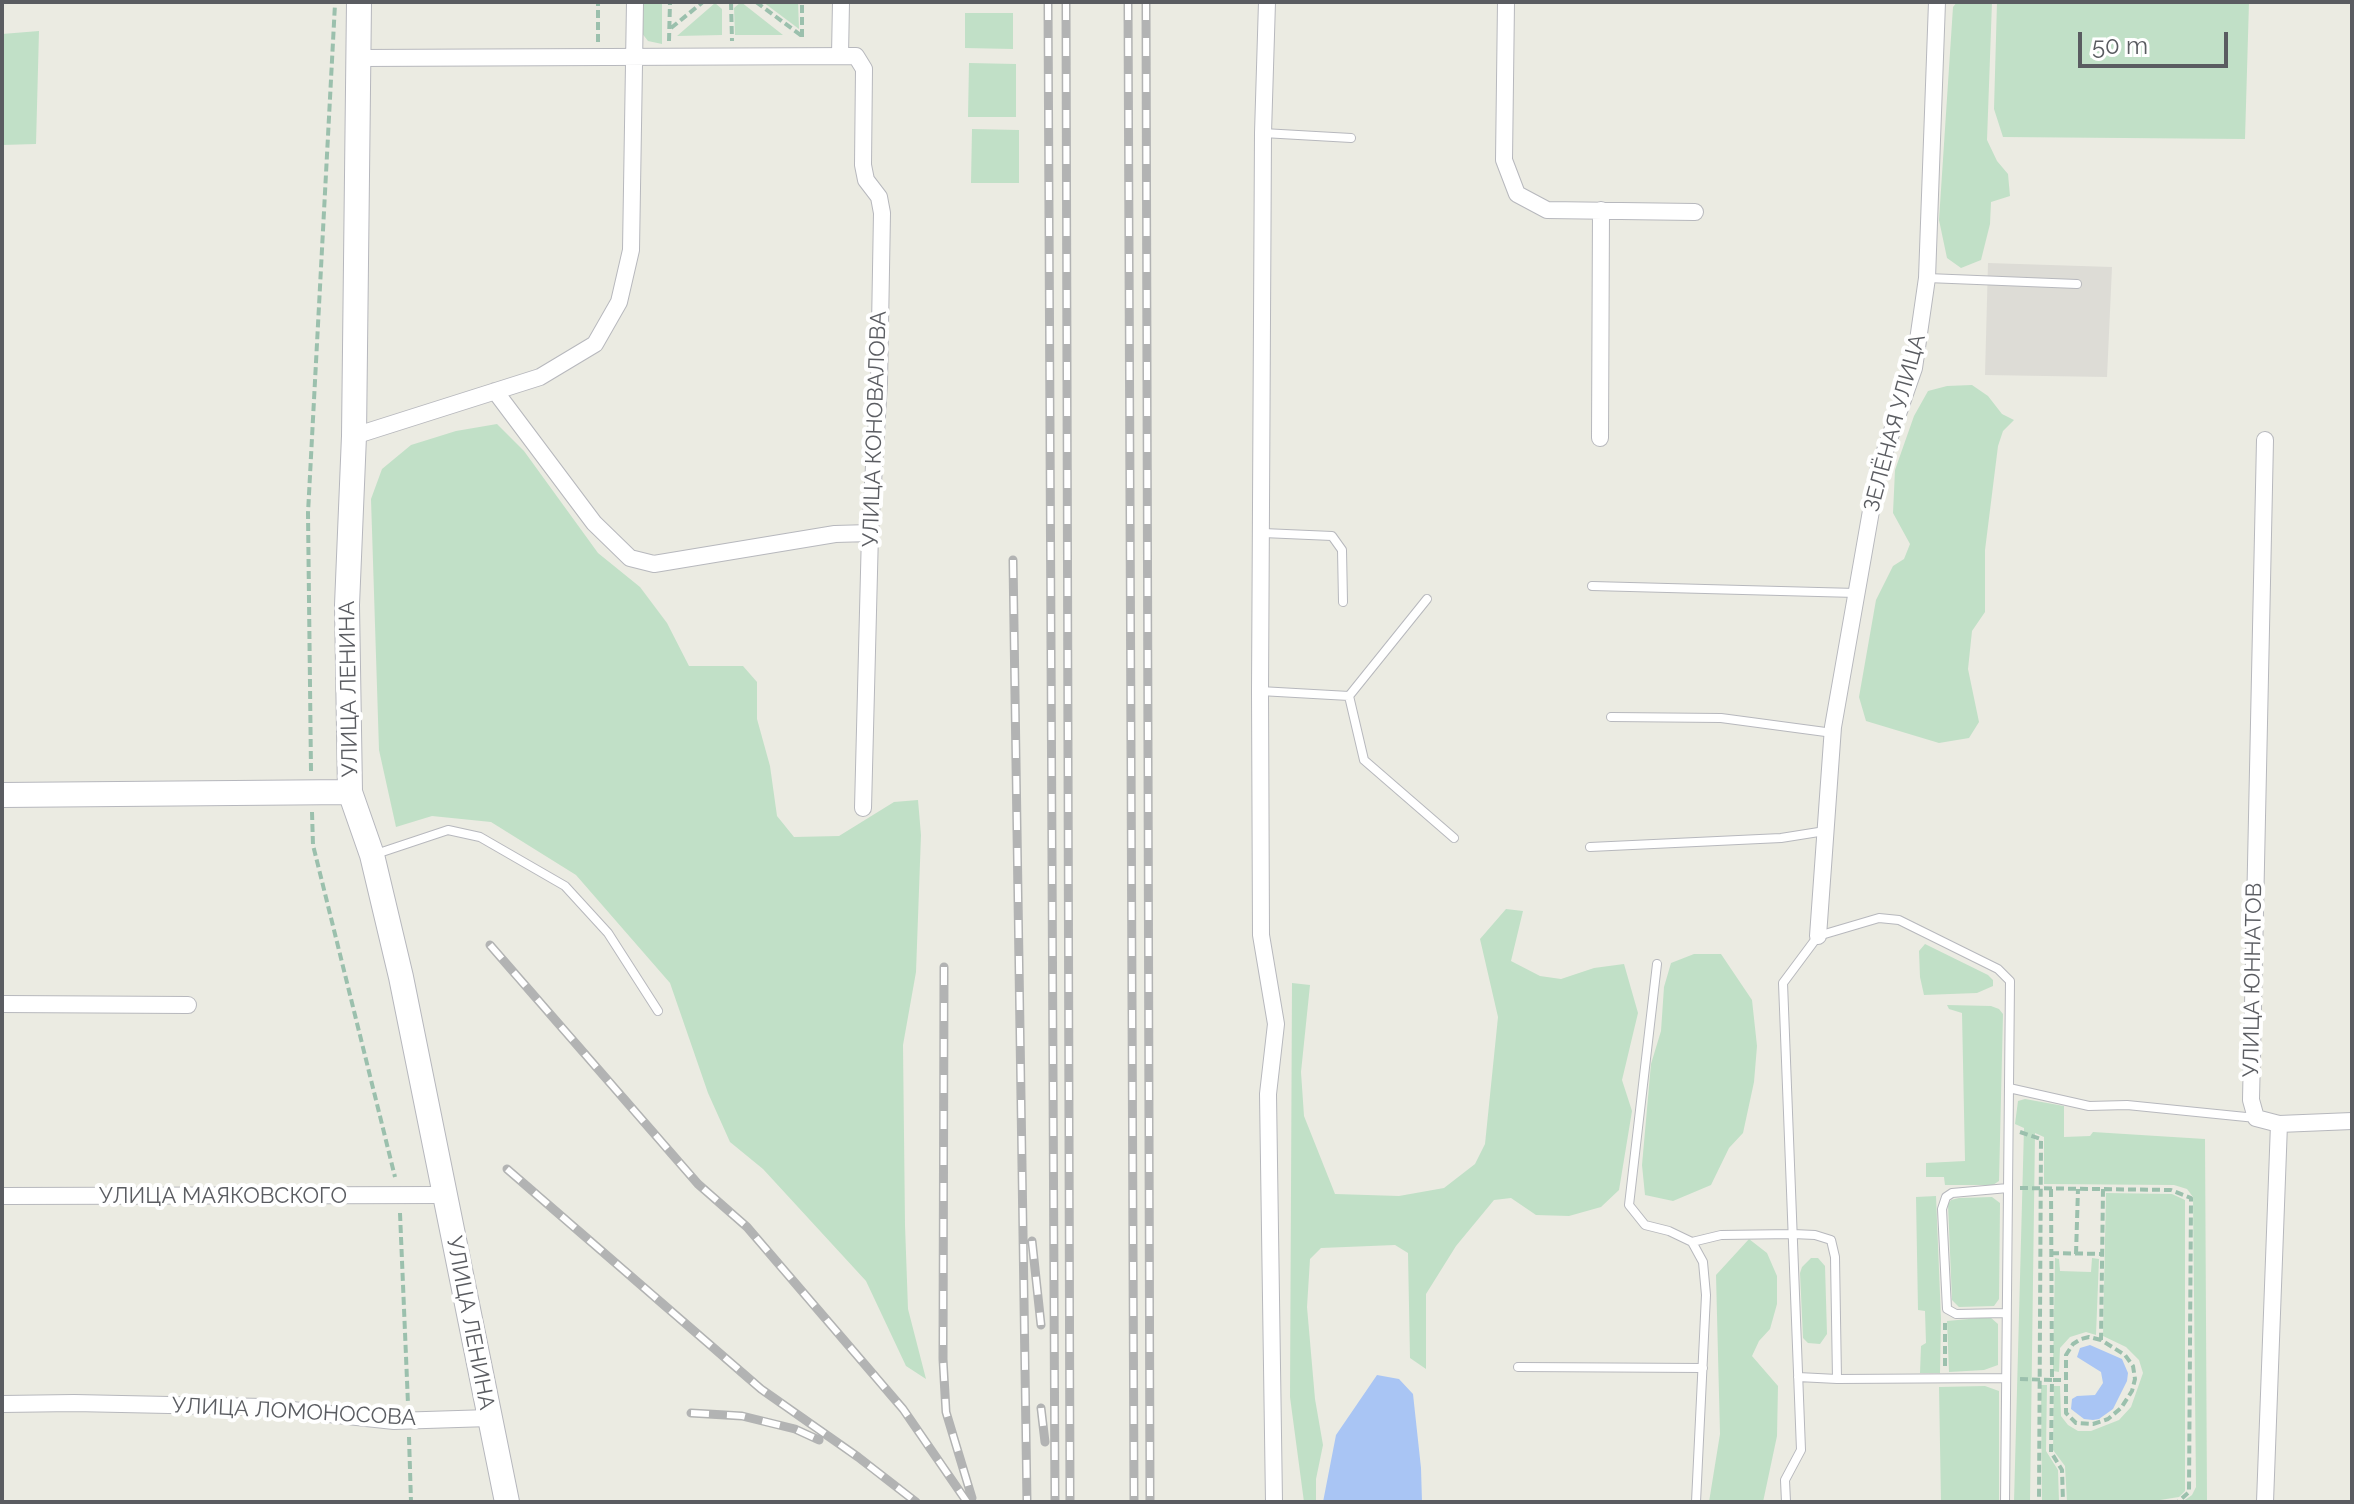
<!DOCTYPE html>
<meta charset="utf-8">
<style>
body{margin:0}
#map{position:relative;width:2354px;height:1504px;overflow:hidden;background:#ebebe2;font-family:Raleway,sans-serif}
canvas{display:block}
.frame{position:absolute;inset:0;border:4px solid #5a5c61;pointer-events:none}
.scale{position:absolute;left:2078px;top:32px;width:150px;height:36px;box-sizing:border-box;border:4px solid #5a5c61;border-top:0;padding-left:10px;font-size:24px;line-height:28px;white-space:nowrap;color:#5a5c61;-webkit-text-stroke:6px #fff;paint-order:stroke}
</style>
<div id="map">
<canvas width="2354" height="1504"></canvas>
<div class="frame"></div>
<div class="scale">50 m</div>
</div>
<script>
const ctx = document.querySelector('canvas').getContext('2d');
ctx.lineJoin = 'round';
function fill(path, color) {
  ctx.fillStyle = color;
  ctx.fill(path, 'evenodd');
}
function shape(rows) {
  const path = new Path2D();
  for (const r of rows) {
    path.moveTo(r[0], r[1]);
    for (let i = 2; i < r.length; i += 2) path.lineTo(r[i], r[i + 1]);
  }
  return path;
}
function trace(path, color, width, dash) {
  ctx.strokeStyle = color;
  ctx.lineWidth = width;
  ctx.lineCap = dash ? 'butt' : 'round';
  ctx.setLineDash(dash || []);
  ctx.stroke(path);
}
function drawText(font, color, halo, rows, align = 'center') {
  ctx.font = font + ' Raleway,sans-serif';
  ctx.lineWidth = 8;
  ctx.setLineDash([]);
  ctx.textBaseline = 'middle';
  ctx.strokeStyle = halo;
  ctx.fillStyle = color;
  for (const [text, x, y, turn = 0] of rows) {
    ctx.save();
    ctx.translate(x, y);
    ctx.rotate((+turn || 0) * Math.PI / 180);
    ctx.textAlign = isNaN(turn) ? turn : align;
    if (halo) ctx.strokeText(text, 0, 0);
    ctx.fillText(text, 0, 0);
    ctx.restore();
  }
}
fill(shape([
 [1988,263,2112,267,2107,377,1985,375]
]), '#dddcd6');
fill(shape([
 [641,2,662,2,662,44,648,41,641,32],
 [741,2,783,35,735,35,734,8],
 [763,2,798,2,799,29],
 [1957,2,1992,2,1987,140,1997,161,2008,174,2010,196,1991,202,1990,224,1981,260,1961,268,1947,258,1939,220,1953,7],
 [1997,2,2249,2,2245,139,2003,137,1994,109],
 [715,3,722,9,722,35,677,36],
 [965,13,1013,13,1013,49,965,48],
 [39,31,36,144,2,145,2,34],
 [969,63,1016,64,1016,117,968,117],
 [972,129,1019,130,1019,183,971,183],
 [1972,385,1988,396,2002,414,2014,420,2003,431,1998,446,1985,550,1985,612,1972,631,1968,669,1979,722,1969,738,1939,743,1866,721,1859,697,1876,600,1893,566,1904,559,1910,544,1893,513,1895,470,1914,416,1928,391,1947,386],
 [497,424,524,451,598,553,640,587,667,623,689,666,743,666,757,682,757,719,770,766,777,816,794,837,839,836,894,802,918,800,921,835,916,972,903,1045,905,1225,908,1309,926,1379,906,1366,866,1281,763,1169,730,1142,708,1093,670,983,576,875,491,822,432,816,396,827,379,750,371,499,382,469,411,445,456,431],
 [1506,909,1523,911,1511,961,1540,976,1561,979,1594,968,1624,964,1638,1013,1622,1080,1632,1111,1619,1190,1601,1207,1569,1216,1536,1215,1511,1198,1494,1200,1456,1246,1426,1294,1426,1369,1410,1358,1408,1253,1395,1245,1321,1248,1310,1259,1307,1307,1315,1399,1323,1445,1316,1479,1316,1502,1304,1502,1290,1397,1292,983,1310,985,1301,1072,1304,1116,1335,1194,1399,1196,1444,1188,1475,1164,1485,1144,1498,1017,1480,939],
 [1925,944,1988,975,1993,980,1993,986,1977,993,1924,995,1920,977,1919,951],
 [1694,954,1721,954,1752,1000,1757,1046,1754,1082,1743,1133,1729,1148,1711,1185,1673,1201,1645,1195,1642,1165,1651,1064,1661,1031,1664,987,1671,963],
 [1947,1005,1991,1006,1999,1009,2003,1014,1999,1181,1993,1185,1945,1185,1944,1177,1926,1177,1926,1163,1965,1161,1962,1013,1949,1009],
 [2025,1099,2064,1106,2064,1137,2090,1136,2093,1132,2205,1139,2207,1502,2182,1502,2192,1495,2196,1487,2193,1197,2187,1189,2174,1185,2044,1184,2044,1137,2035,1133,2030,1502,2014,1502,2024,1128,2015,1124,2018,1101],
 [2106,1193,2172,1194,2185,1200,2185,1491,2179,1497,2160,1500,2067,1502,2065,1466,2053,1450,2054,1386,2060,1386,2061,1416,2068,1425,2078,1431,2091,1431,2119,1420,2131,1407,2143,1373,2139,1360,2126,1347,2103,1336],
 [1936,1196,1941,1319,1940,1373,1920,1373,1921,1346,1926,1343,1925,1311,1918,1310,1916,1197],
 [1992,1197,2000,1203,1999,1299,1994,1306,1959,1307,1952,1300,1948,1204,1951,1200,1959,1198],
 [1749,1239,1767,1253,1777,1276,1777,1304,1770,1329,1759,1341,1752,1356,1778,1386,1777,1436,1763,1502,1709,1502,1720,1434,1716,1275],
 [1811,1258,1818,1258,1825,1266,1827,1334,1820,1344,1808,1343,1803,1338,1800,1273,1802,1267],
 [2055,1258,2059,1259,2060,1271,2091,1272,2092,1258,2099,1259,2096,1335,2086,1332,2070,1337,2060,1348,2059,1372,2053,1371],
 [1990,1317,1998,1324,1998,1365,1984,1370,1949,1372,1947,1321],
 [2041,1385,2047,1385,2046,1451,2058,1470,2059,1502,2042,1502],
 [1985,1386,1999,1391,1999,1502,1941,1502,1939,1387]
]), '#c1e0c7');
fill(shape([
 [2090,1345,2122,1359,2128,1373,2127,1381,2113,1409,2099,1419,2093,1420,2084,1419,2071,1409,2072,1399,2077,1396,2095,1395,2103,1383,2101,1372,2077,1357,2080,1348],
 [1377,1375,1399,1379,1413,1394,1421,1468,1422,1502,1323,1502,1336,1435]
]), '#a9c5f4');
const lane = shape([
 [1263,133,1351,138],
 [1927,278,2077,284],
 [1263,533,1332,536,1342,550,1343,602],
 [1592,586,1856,593],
 [1427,599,1349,696,1364,760,1454,838],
 [1260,691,1349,696],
 [1611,717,1721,718,1833,733],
 [1590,847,1781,838,1825,831],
 [376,854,448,830,480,837,565,886,608,933,658,1011],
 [1657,964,1629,1205,1645,1225,1669,1231,1692,1242,1703,1262,1706,1295,1696,1502],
 [2009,1088,2089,1106,2127,1105,2256,1118],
 [1692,1242,1721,1235,1793,1234,1815,1235,1831,1240,1835,1257,1837,1379,1798,1377],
 [2006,1313,1956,1314,1947,1309,1942,1209,1946,1197,1952,1193,2008,1188],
 [1518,1367,1703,1368],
 [1837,1379,2006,1378],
 [1786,1502,1785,1480,1801,1450,1783,983,1818,936,1879,918,1899,920,1998,969,2010,981,2005,1502]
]);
const street = shape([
 [1267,2,1263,133,1260,691,1261,935,1276,1024,1268,1094,1274,1502],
 [1506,2,1504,160,1517,194,1547,210,1695,212],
 [840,55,841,2],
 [358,58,856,56,864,69,863,165,866,180,879,197,882,213,879,383,870,533,863,808],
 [495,391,594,523,630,558,654,564,835,534,870,533],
 [354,436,540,377,595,344,619,302,631,250,635,2],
 [1600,438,1601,210],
 [1818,936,1833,727,1878,471,1914,368,1927,278,1937,2],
 [2,1004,188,1005],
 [2279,1124,2352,1121],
 [2,1196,445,1195],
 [2,1404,74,1403,264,1407,394,1421,490,1418],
 [2265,1502,2279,1124,2256,1118,2251,1100,2265,440]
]);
const secondary = shape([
 [359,2,354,436,347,605,350,792,372,855,401,977,507,1502],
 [2,795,350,792]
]);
trace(lane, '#b7b8bd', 10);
trace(street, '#b7b8bd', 18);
trace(secondary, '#b6b7bd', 26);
trace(shape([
 [731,2,732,41],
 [756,2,802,36],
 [671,28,703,2],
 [802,37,802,2],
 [669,41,670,2],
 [598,42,598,2],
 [311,771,308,513,335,4],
 [312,812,313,845,395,1177],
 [2020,1132,2041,1139,2039,1502],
 [2020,1188,2171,1190,2191,1198,2189,1492,2178,1502],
 [2051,1189,2052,1380,2065,1380],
 [400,1213,408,1404],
 [2051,1253,2103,1254],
 [2076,1254,2078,1189],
 [2101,1340,2089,1337,2081,1339,2073,1344,2066,1355,2066,1413,2076,1423,2093,1424,2108,1419,2121,1408,2132,1391,2135,1379,2133,1366,2125,1355,2101,1340,2103,1189],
 [1945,1366,1945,1323],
 [2020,1379,2052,1380,2051,1452,2062,1470,2063,1502],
 [409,1437,411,1502]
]), '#9bc0ad', 4, [8, 4]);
trace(lane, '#fff', 8);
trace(street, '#fff', 16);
trace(secondary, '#fff', 24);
const rail = shape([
 [1048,2,1055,1502],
 [1066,2,1070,1502],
 [1128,2,1134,1502],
 [1146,2,1150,1502],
 [1013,560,1027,1502],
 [490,945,698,1184,747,1227,903,1409,967,1502],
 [944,967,943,1359,946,1412,972,1498],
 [507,1169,761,1389,858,1457,916,1502],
 [1032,1241,1041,1325],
 [1041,1408,1045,1442],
 [691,1413,742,1416,795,1429,819,1440]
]);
trace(rail, '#b2b3b3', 9);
trace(rail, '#fff', 6, [18]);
drawText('22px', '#5a5c61', '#fff', [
 ["ЗЕЛЁНАЯ УЛИЦА",1895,423,-75],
 ["УЛИЦА КОНОВАЛОВА",875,429,-88],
 ["УЛИЦА ЛЕНИНА",349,689,-91],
 ["УЛИЦА ЮННАТОВ",2253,980,-89],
 ["УЛИЦА МАЯКОВСКОГО",223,1196],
 ["УЛИЦА ЛЕНИНА",470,1323,79],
 ["УЛИЦА ЛОМОНОСОВА",294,1412,3]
]);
</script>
